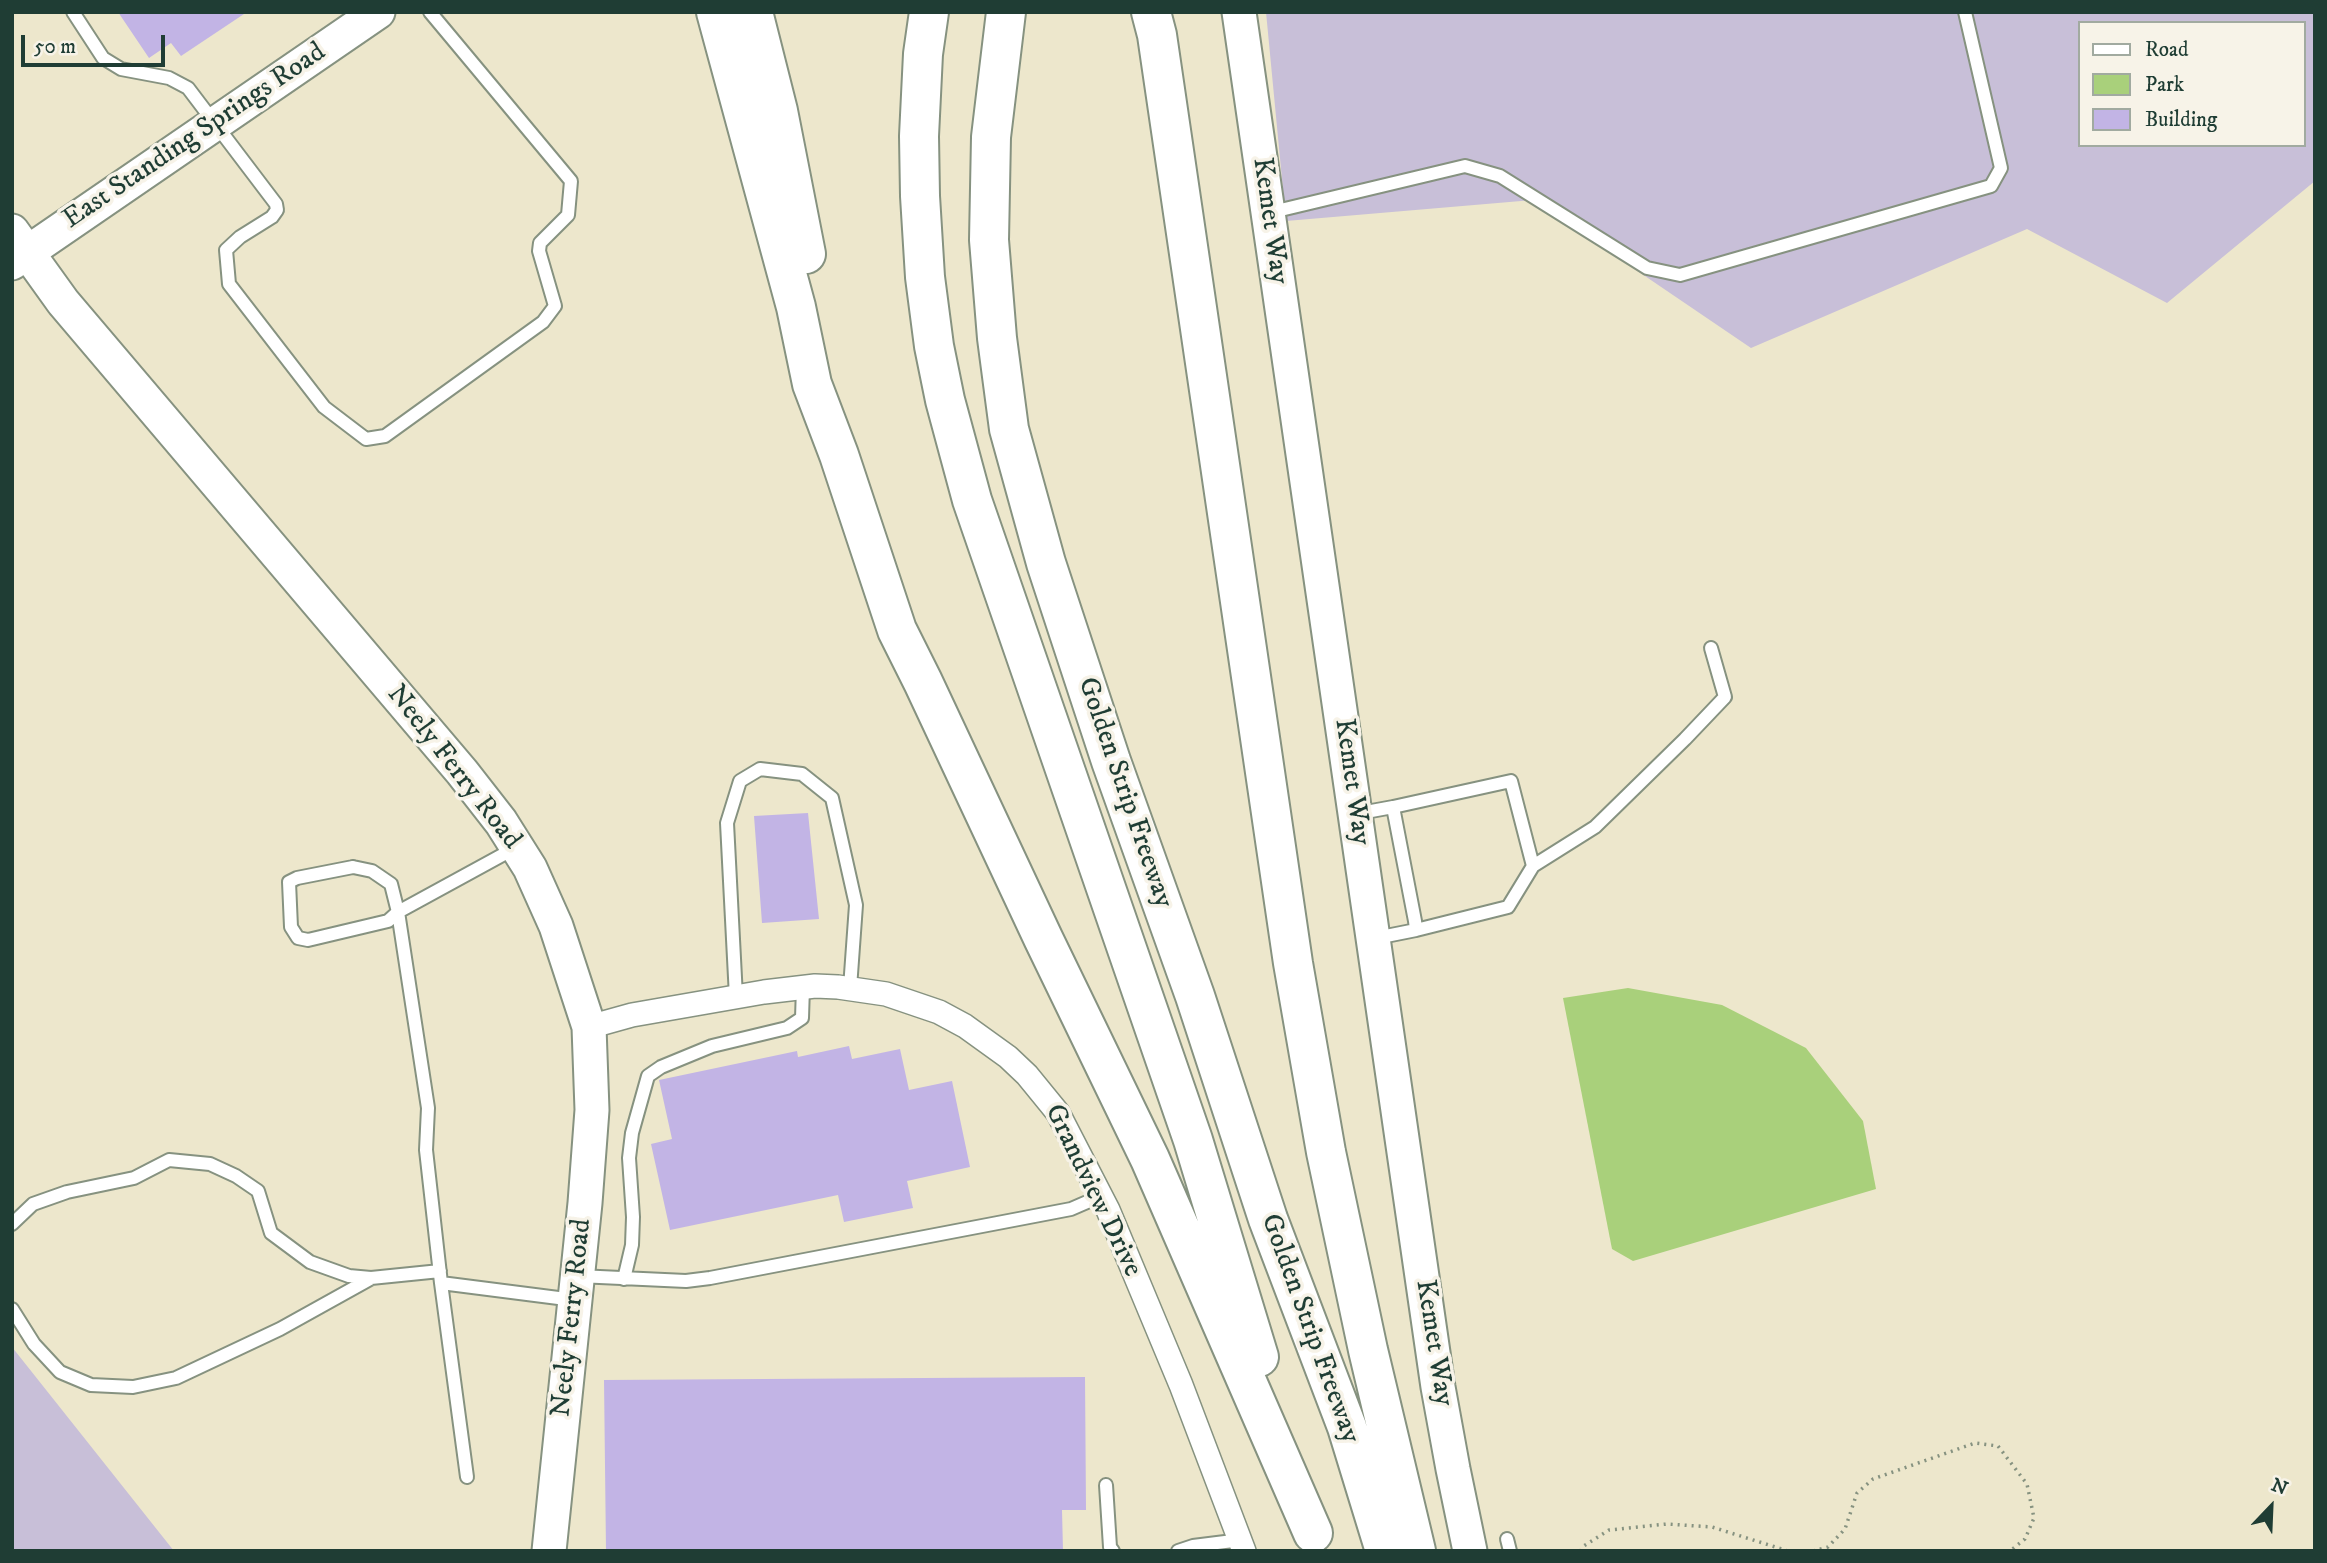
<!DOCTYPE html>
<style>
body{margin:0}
#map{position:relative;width:2327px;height:1563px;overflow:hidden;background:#ede7cc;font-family:"IM FELL DW Pica",serif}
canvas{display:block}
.frame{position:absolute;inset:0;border:14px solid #1f3d34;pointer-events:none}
.legend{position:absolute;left:2078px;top:21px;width:228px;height:126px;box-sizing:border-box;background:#f7f3e8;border:2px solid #a1aaa0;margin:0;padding:9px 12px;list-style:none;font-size:21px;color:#1f3d34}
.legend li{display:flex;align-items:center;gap:14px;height:35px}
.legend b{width:35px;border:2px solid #a1aaa0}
.north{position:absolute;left:2236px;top:1472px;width:70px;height:70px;-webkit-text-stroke:5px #f7f3e8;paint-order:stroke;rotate:23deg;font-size:19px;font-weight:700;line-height:28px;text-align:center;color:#1f3d34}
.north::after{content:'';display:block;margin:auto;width:24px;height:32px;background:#1f3d34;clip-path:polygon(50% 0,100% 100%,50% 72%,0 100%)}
.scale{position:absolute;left:21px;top:35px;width:144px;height:32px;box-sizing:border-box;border:4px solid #1f3d34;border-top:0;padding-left:9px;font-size:21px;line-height:24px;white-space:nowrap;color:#1f3d34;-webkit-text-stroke:5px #f7f3e8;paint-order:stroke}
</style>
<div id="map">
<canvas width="2327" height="1563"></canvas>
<div class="frame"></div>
<ul class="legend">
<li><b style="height:9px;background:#fff"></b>Road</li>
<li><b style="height:19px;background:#a9d07b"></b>Park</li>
<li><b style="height:19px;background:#c2b4e5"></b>Building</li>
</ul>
<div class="north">N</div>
<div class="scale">50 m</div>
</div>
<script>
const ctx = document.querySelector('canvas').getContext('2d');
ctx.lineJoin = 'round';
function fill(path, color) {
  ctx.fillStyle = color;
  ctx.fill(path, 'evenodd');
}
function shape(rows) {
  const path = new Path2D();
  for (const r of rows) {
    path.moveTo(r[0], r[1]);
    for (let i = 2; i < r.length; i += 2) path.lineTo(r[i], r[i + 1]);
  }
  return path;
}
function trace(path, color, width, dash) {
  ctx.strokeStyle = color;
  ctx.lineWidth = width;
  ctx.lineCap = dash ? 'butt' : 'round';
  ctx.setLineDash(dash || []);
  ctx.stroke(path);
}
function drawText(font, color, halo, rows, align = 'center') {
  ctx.font = font + ' "IM FELL DW Pica",serif';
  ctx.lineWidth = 7;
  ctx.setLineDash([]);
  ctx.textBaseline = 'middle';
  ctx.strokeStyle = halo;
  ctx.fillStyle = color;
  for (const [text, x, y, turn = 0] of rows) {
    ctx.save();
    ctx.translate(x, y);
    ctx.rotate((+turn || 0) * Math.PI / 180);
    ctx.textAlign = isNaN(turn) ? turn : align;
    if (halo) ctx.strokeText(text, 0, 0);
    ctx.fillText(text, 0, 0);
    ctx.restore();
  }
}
fill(shape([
 [1266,12,2315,12,2315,181,2167,303,2027,229,1751,348,1533,200,1286,221],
 [2080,23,2304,23,2304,145,2080,145],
 [12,1347,174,1551,12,1551]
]), '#c8bfd8');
fill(shape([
 [1628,988,1722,1005,1806,1048,1863,1121,1876,1189,1633,1261,1612,1249,1563,998]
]), '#a9d07b');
fill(shape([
 [118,12,247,12,181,56,171,43,149,58],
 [808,813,819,919,762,923,754,816],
 [849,1046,852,1059,900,1049,909,1090,952,1081,970,1167,907,1181,913,1208,844,1222,838,1195,670,1230,651,1144,672,1139,659,1080,797,1051,798,1057],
 [1085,1377,1086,1510,1062,1510,1063,1551,606,1551,604,1380]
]), '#c2b4e5');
const lane = shape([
 [73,12,103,58,121,69,169,78,188,88,276,204,277,210,272,217,240,237,226,250,229,284,324,407,366,439,385,436,543,322,555,306,539,251,540,243,568,215,571,181,430,12],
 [1268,213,1465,166,1500,176,1647,268,1680,275,1991,186,2001,168,1965,12],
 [1393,807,1511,781,1533,866],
 [1355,814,1393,807,1415,921,1416,930,1376,938],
 [517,847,398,912,428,1108,426,1150,441,1283,574,1300],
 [353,867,372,871,391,884,398,912,388,921,308,940,298,938,291,927,289,882,297,878,353,867],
 [1416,930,1508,907,1533,866,1595,827,1685,739,1725,697,1711,648],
 [736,997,727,823,740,781,760,769,802,774,832,798,856,905,850,988],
 [12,1224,33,1204,67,1192,134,1178,169,1160,210,1164,236,1176,258,1191,271,1233,310,1262,349,1276,371,1278,440,1271],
 [578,1276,686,1281,710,1278,1071,1209,1101,1196],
 [624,1279,632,1245,633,1217,629,1158,632,1133,648,1076,661,1067,712,1046,787,1028,802,1018,803,987],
 [441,1283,467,1477],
 [12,1309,34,1344,60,1372,91,1385,133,1387,176,1378,280,1329,370,1279],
 [1106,1485,1110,1547,1113,1551],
 [1507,1539,1510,1551],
 [1178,1551,1193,1546,1241,1540]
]);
const street = shape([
 [589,1027,632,1015,764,992,815,986,838,987,886,994,939,1012,965,1026,1008,1057,1027,1075,1058,1113,1108,1210,1181,1385,1244,1551]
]);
const secondary = shape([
 [1239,12,1438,1387,1453,1469,1470,1551],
 [12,231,63,302,462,772,501,822,530,868,556,926,589,1027,592,1110,585,1203,549,1551],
 [12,263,378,12]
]);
const highway = shape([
 [716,12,796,307,812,384,839,455,897,630,923,682,1043,938,1150,1159,1313,1533],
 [753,12,778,111,806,254],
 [929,12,923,54,919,136,920,196,925,277,934,346,945,400,972,500,1193,1140,1259,1357],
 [1006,12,991,137,989,240,997,338,1009,429,1046,563,1111,761,1195,996,1268,1219,1347,1427,1385,1551],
 [1151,12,1157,35,1293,963,1326,1152,1368,1350,1416,1551]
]);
trace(lane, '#869280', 16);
trace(street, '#869280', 26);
trace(secondary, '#869280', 37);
trace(highway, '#869280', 42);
trace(shape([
 [1581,1551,1582,1547,1609,1530,1667,1524,1712,1527,1788,1551],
 [1813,1551,1828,1547,1845,1529,1857,1493,1873,1479,1975,1443,1998,1446,2027,1484,2034,1518,2025,1539,2010,1551]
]), '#869280', 3.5, [2, 5]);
trace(lane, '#fff', 12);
trace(street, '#fff', 23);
trace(secondary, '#fff', 33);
trace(highway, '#fff', 38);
drawText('28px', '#1f3d34', '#f7f3e8', [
 ["East Standing Springs Road",195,137,-34],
 ["Kemet Way",1269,221,82],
 ["Neely Ferry Road",453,768,52],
 ["Kemet Way",1351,782,82],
 ["Golden Strip Freeway",1124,793,71],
 ["Grandview Drive",1092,1191,64],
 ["Neely Ferry Road",573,1318,-84],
 ["Golden Strip Freeway",1309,1329,70],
 ["Kemet Way",1433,1343,81]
]);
</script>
